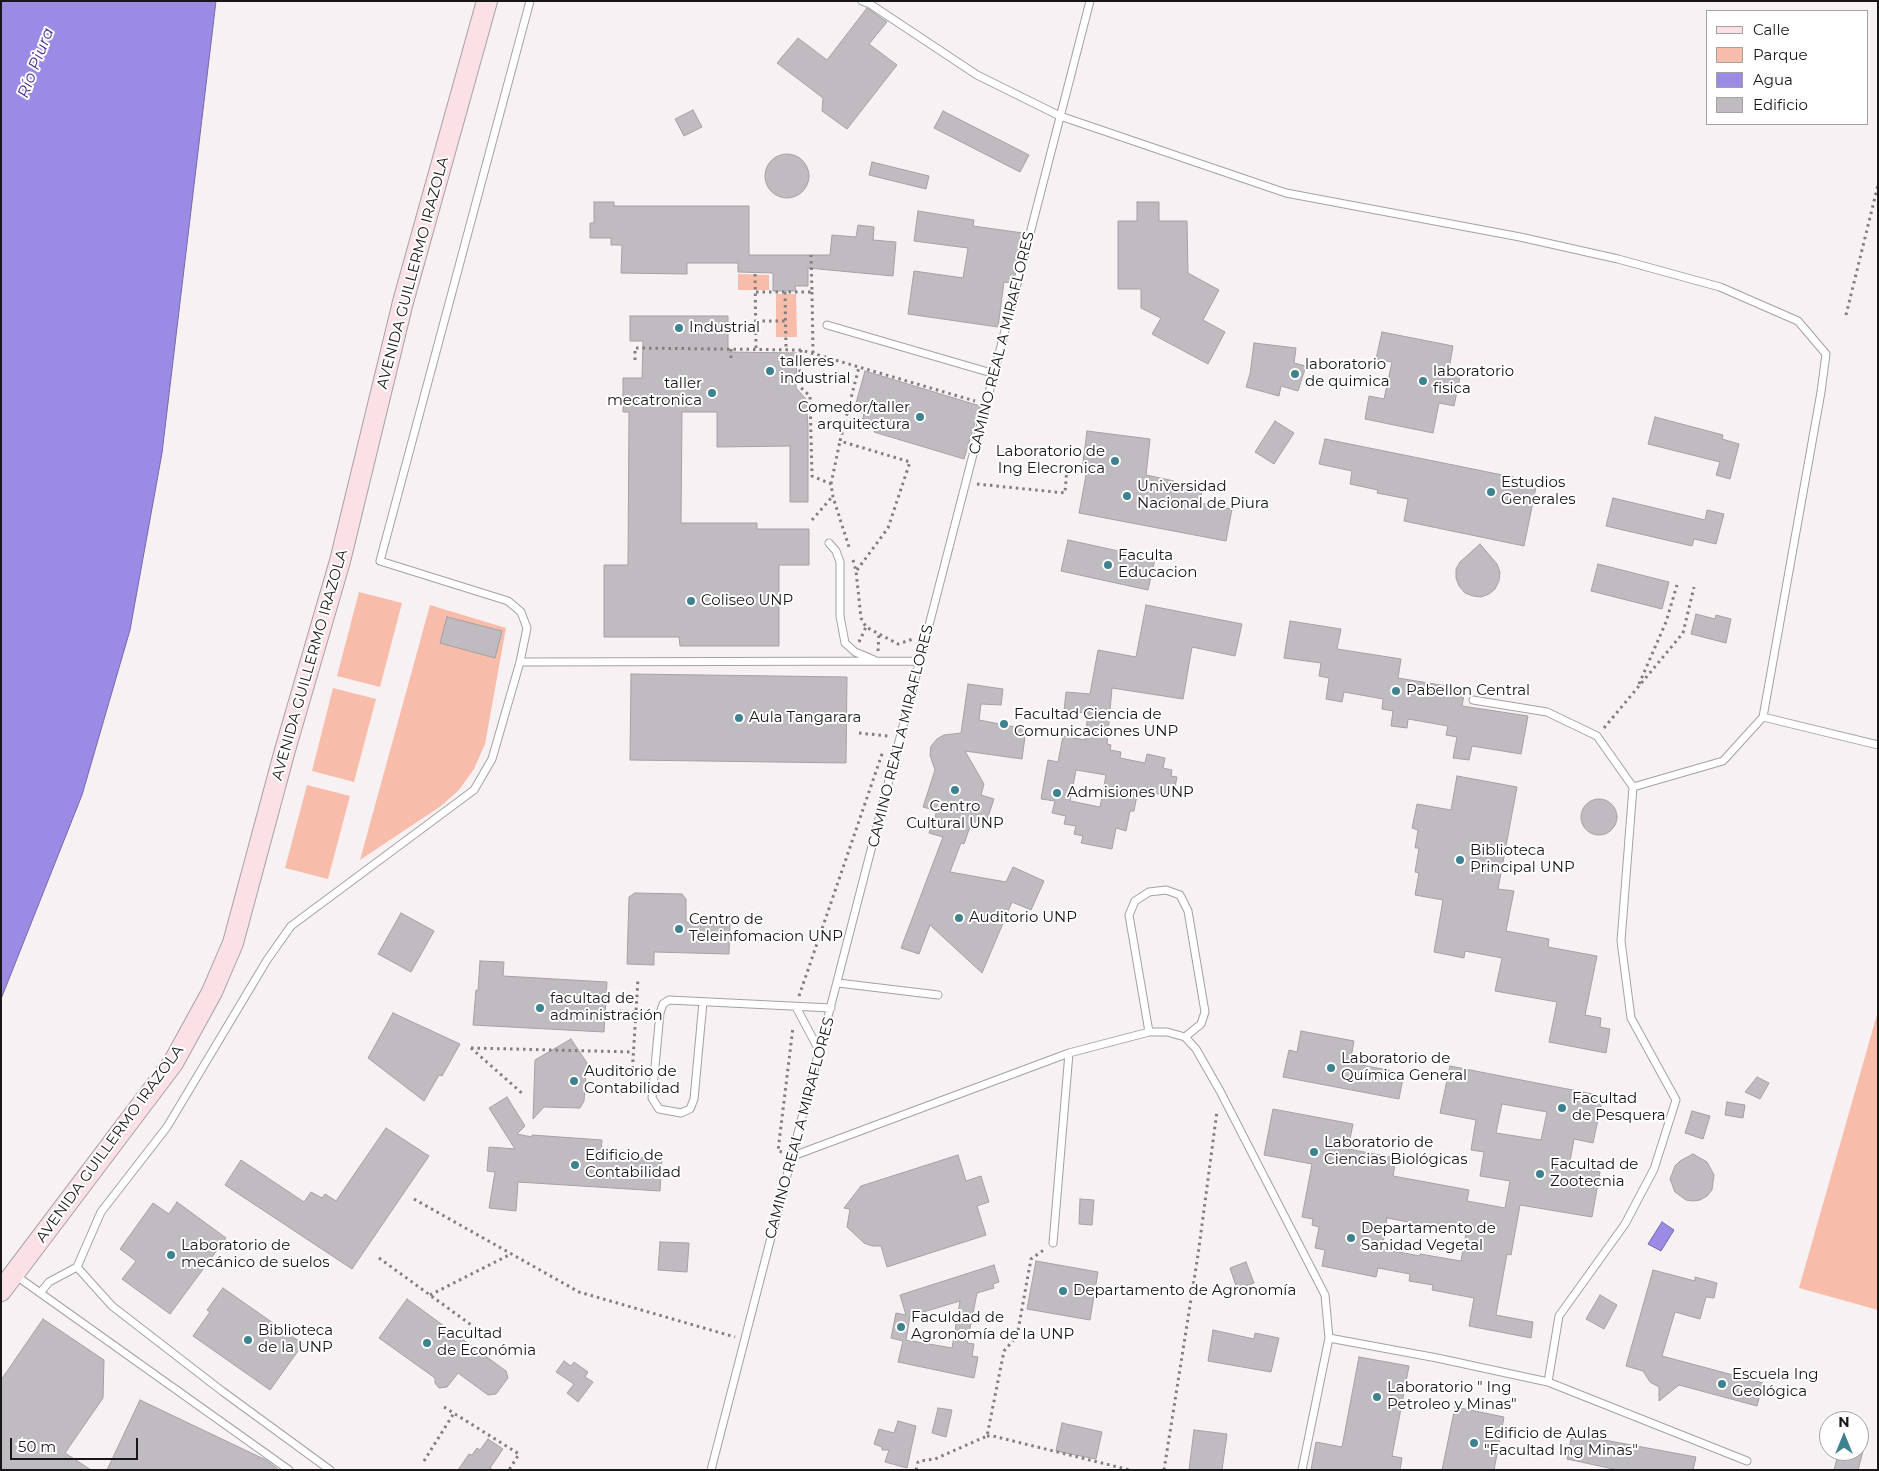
<!DOCTYPE html>
<meta charset="utf-8">
<style>
body{margin:0}
#map{position:relative;width:1879px;height:1471px;overflow:hidden;background:#f7f1f4;font-family:Montserrat,sans-serif}
canvas{display:block}
.frame{position:absolute;inset:0;border:2px solid #191618;pointer-events:none}
.legend{position:absolute;left:1706px;top:10px;width:162px;height:115px;box-sizing:border-box;background:#fff;border:1px solid #a3a2a3;margin:0;padding:6px 9px;list-style:none;font-size:15px;color:#191618}
.legend li{display:flex;align-items:center;gap:10px;height:25px}
.legend b{width:25px;border:1px solid #a3a2a3}
.north{position:absolute;left:1819px;top:1411px;width:50px;height:50px;box-sizing:border-box;background:#fff;border:1px solid #a3a2a3;border-radius:50%;rotate:0deg;font-size:14px;font-weight:700;line-height:20px;text-align:center;color:#191618}
.north::after{content:'';display:block;margin:auto;width:18px;height:22px;background:#3d828e;clip-path:polygon(50% 0,100% 100%,50% 72%,0 100%)}
.scale{position:absolute;left:10px;top:1438px;width:128px;height:22px;box-sizing:border-box;border:2px solid #191618;border-top:0;padding-left:6px;font-size:15px;line-height:18px;white-space:nowrap;color:#191618;-webkit-text-stroke:4px #fff;paint-order:stroke}
</style>
<div id="map">
<canvas width="1879" height="1471"></canvas>
<div class="frame"></div>
<ul class="legend">
<li><b style="height:6px;background:#fbe1e5"></b>Calle</li>
<li><b style="height:14px;background:#f7bcaa"></b>Parque</li>
<li><b style="height:14px;background:#9b8be4"></b>Agua</li>
<li><b style="height:14px;background:#bfbbc0"></b>Edificio</li>
</ul>
<div class="north">N</div>
<div class="scale">50 m</div>
</div>
<script>
const ctx = document.querySelector('canvas').getContext('2d');
ctx.lineJoin = 'round';
function fill(path, color) {
  ctx.fillStyle = color;
  ctx.fill(path, 'evenodd');
}
function shape(rows) {
  const path = new Path2D();
  for (const r of rows) {
    if (r.length === 3) {
      path.moveTo(r[0] + r[2], r[1]);
      path.arc(r[0], r[1], r[2], 0, 2 * Math.PI);
      continue;
    }
    path.moveTo(r[0], r[1]);
    for (let i = 2; i < r.length; i += 2) path.lineTo(r[i], r[i + 1]);
  }
  return path;
}
function trace(path, color, width, dash) {
  ctx.strokeStyle = color;
  ctx.lineWidth = width;
  ctx.lineCap = dash ? 'butt' : 'round';
  ctx.setLineDash(dash || []);
  ctx.stroke(path);
}
function drawText(font, color, halo, rows, align = 'center') {
  ctx.font = font + ' Montserrat,sans-serif';
  ctx.lineWidth = 4;
  ctx.setLineDash([]);
  ctx.textBaseline = 'middle';
  ctx.strokeStyle = halo;
  ctx.fillStyle = color;
  for (const [text, x, y, turn = 0] of rows) {
    ctx.save();
    ctx.translate(x, y);
    ctx.rotate((+turn || 0) * Math.PI / 180);
    ctx.textAlign = isNaN(turn) ? turn : align;
    if (halo) ctx.strokeText(text, 0, 0);
    ctx.fillText(text, 0, 0);
    ctx.restore();
  }
}
fill(shape([
 [738,274,769,275,769,290,738,290],
 [776,294,796,294,797,337,776,337],
 [359,592,402,603,380,687,337,676],
 [430,605,506,628,485,744,474,769,459,790,441,806,360,860],
 [333,688,376,699,354,782,312,771],
 [307,785,350,796,328,879,285,868],
 [1878,1011,1878,1310,1799,1288]
]), '#f7bcaa');
const water = shape([
 [1,1,216,1,162,453,130,630,82,795,1,999,1,1],
 [1662,1222,1674,1230,1661,1251,1648,1244,1662,1222]
]);
fill(water, '#9b8be4');
trace(water, '#7468a7', 1);
const building = shape([
 [867,8,887,22,869,44,897,65,847,129,822,111,823,98,777,63,798,38,827,60,867,8],
 [693,110,702,127,684,136,675,119,693,110],
 [943,111,1029,155,1020,172,934,128,943,111],
 [787,176,22],
 [872,162,929,176,926,189,869,175,872,162],
 [594,202,614,202,614,206,749,206,749,255,830,255,832,235,856,237,858,225,874,227,873,240,896,242,893,276,808,268,808,286,795,286,796,291,773,291,773,273,738,272,738,263,687,263,687,274,621,273,622,245,611,245,611,238,590,238,590,223,594,223,594,202],
 [1137,202,1159,202,1159,221,1187,221,1188,273,1219,290,1203,320,1225,332,1208,364,1152,334,1161,318,1141,308,1141,289,1118,289,1118,221,1137,221,1137,202],
 [918,211,974,220,973,226,1023,233,1012,283,1004,282,998,327,908,314,914,271,963,278,968,248,914,241,918,211],
 [630,316,728,316,728,352,797,353,796,388,806,399,808,426,808,502,790,502,790,446,717,447,717,412,682,412,681,523,757,523,757,529,809,529,809,565,779,565,779,646,680,646,679,637,604,637,604,565,628,565,629,412,623,412,623,378,642,378,643,341,630,341,630,316],
 [1382,332,1453,346,1448,374,1460,377,1454,406,1439,403,1433,433,1365,419,1369,396,1384,399,1392,362,1376,359,1382,332],
 [1254,343,1296,348,1294,363,1306,366,1298,391,1281,386,1279,396,1246,387,1250,374,1254,343],
 [865,371,980,406,964,459,874,432,876,425,862,421,864,414,854,410,865,371],
 [1655,417,1723,435,1722,439,1739,444,1730,479,1716,475,1720,462,1648,444,1655,417],
 [1275,421,1294,433,1274,464,1255,452,1275,421],
 [1087,431,1150,439,1146,475,1174,481,1173,486,1202,491,1200,503,1232,509,1226,541,1079,513,1087,470,1082,470,1087,431],
 [1325,439,1537,482,1524,546,1404,521,1408,499,1377,493,1378,490,1350,484,1352,471,1319,464,1325,439],
 [1613,498,1705,520,1707,510,1724,514,1716,544,1694,539,1692,546,1606,526,1613,498],
 [1068,540,1155,559,1148,590,1061,571,1068,540],
 [1480,544,1497,564,1500,572,1499,581,1495,589,1489,594,1481,597,1473,596,1465,593,1459,586,1456,578,1456,569,1460,562,1480,544],
 [1598,564,1669,582,1662,609,1591,591,1598,564],
 [1146,605,1242,624,1235,656,1192,647,1183,699,1112,688,1107,744,1111,745,1110,750,1121,752,1120,758,1145,763,1147,754,1165,758,1163,768,1172,770,1171,776,1177,777,1173,797,1138,790,1134,811,1130,811,1126,831,1116,828,1112,849,1081,843,1083,836,1074,834,1076,826,1064,824,1066,816,1052,813,1055,801,1041,799,1048,760,1058,762,1063,736,1085,740,1088,713,1064,711,1066,692,1090,694,1098,650,1136,657,1146,605],
 [1076,770,1106,775,1100,807,1070,801,1076,770],
 [1696,614,1715,619,1716,615,1731,619,1726,643,1691,634,1696,614],
 [447,617,502,631,495,658,440,643,447,617],
 [1290,621,1341,629,1337,649,1401,659,1398,678,1465,689,1462,706,1528,716,1521,754,1472,746,1469,760,1453,758,1457,737,1446,735,1448,726,1408,719,1407,728,1391,726,1393,711,1382,709,1383,699,1344,692,1342,702,1326,699,1329,678,1319,676,1321,663,1284,658,1290,621],
 [631,674,847,677,846,763,630,760,631,674],
 [968,684,1003,689,1001,705,981,704,979,720,1026,729,1022,759,965,751,984,784,981,795,994,799,985,826,972,821,964,844,961,843,950,872,1006,882,1013,867,1044,881,1031,910,1012,902,982,973,930,925,919,954,901,948,943,837,929,833,937,811,923,807,935,770,930,755,931,746,937,739,944,735,961,733,968,684],
 [1457,776,1517,787,1498,889,1514,891,1506,931,1549,939,1548,947,1597,956,1585,1015,1601,1018,1600,1027,1610,1029,1606,1053,1549,1042,1557,1002,1495,991,1502,958,1465,951,1464,958,1434,952,1443,900,1415,895,1419,873,1415,872,1419,848,1415,848,1418,830,1412,828,1417,804,1451,810,1457,776],
 [1599,817,18],
 [635,893,682,894,686,899,686,922,730,924,729,954,654,952,654,965,627,964,629,897,635,893],
 [401,913,434,931,411,972,378,954,401,913],
 [480,961,504,962,503,976,607,982,604,1032,473,1025,476,990,478,991,480,961],
 [393,1013,460,1044,442,1076,439,1075,424,1101,368,1058,393,1013],
 [1301,1031,1354,1041,1350,1063,1404,1073,1399,1099,1283,1077,1289,1050,1297,1052,1301,1031],
 [571,1039,587,1063,584,1101,580,1108,544,1107,533,1119,535,1060,571,1039],
 [1450,1066,1603,1096,1593,1143,1574,1139,1569,1167,1600,1172,1592,1217,1520,1205,1511,1255,1507,1254,1496,1315,1533,1322,1531,1338,1469,1326,1474,1298,1432,1290,1433,1285,1409,1281,1410,1274,1378,1268,1376,1277,1322,1266,1325,1250,1315,1248,1319,1227,1312,1225,1313,1219,1302,1217,1312,1164,1264,1155,1273,1109,1353,1124,1348,1149,1396,1158,1393,1176,1469,1190,1467,1201,1505,1208,1510,1181,1480,1176,1484,1152,1471,1150,1476,1120,1440,1113,1450,1066],
 [1502,1104,1547,1112,1541,1140,1496,1133,1502,1104],
 [1387,1218,1466,1233,1461,1261,1420,1254,1420,1256,1382,1249,1387,1218],
 [1757,1077,1769,1083,1760,1099,1745,1092,1757,1077],
 [507,1097,525,1126,517,1134,532,1137,532,1135,602,1140,601,1155,662,1159,660,1191,518,1182,516,1211,489,1208,495,1172,487,1171,489,1147,515,1149,489,1108,507,1097],
 [1727,1102,1745,1105,1743,1118,1725,1115,1727,1102],
 [1692,1111,1710,1116,1703,1139,1685,1133,1692,1111],
 [386,1128,429,1156,352,1269,225,1185,241,1160,304,1202,311,1192,322,1198,325,1194,336,1201,386,1128],
 [1693,1154,1707,1162,1714,1175,1712,1190,1707,1196,1700,1200,1693,1201,1686,1200,1675,1192,1670,1179,1675,1166,1680,1161,1693,1154],
 [958,1155,966,1181,981,1176,989,1202,977,1206,986,1235,887,1267,881,1246,872,1246,864,1243,847,1227,850,1209,844,1208,861,1186,958,1155],
 [1080,1199,1094,1200,1092,1225,1079,1224,1080,1199],
 [177,1202,226,1238,170,1314,122,1279,136,1261,120,1249,153,1203,169,1214,177,1202],
 [660,1242,689,1243,687,1272,658,1270,660,1242],
 [1036,1261,1098,1272,1090,1320,1027,1309,1036,1261],
 [1246,1262,1254,1283,1237,1289,1230,1268,1246,1262],
 [994,1265,999,1282,993,1284,994,1288,977,1293,967,1343,974,1344,972,1356,978,1357,974,1378,898,1362,903,1341,891,1338,896,1313,906,1315,900,1295,994,1265],
 [960,1301,952,1348,906,1340,910,1316,960,1301],
 [1653,1270,1695,1281,1695,1277,1717,1283,1714,1298,1706,1297,1700,1319,1675,1312,1662,1356,1763,1383,1757,1406,1679,1385,1659,1401,1659,1387,1650,1382,1643,1371,1626,1366,1653,1270],
 [223,1288,303,1344,270,1390,193,1336,210,1312,207,1310,223,1288],
 [1600,1295,1617,1305,1604,1329,1586,1319,1600,1295],
 [407,1299,506,1371,508,1378,496,1394,488,1395,458,1373,447,1387,439,1388,435,1383,435,1378,379,1338,407,1299],
 [43,1319,104,1360,103,1398,65,1453,91,1470,1,1470,1,1380,43,1319],
 [1213,1330,1254,1339,1255,1333,1279,1338,1271,1372,1208,1361,1213,1330],
 [1359,1357,1409,1366,1392,1456,1402,1458,1400,1470,1311,1470,1316,1442,1342,1447,1359,1357],
 [564,1361,571,1366,574,1362,588,1372,585,1377,593,1382,578,1402,567,1393,574,1384,556,1372,564,1361],
 [140,1400,266,1460,279,1470,107,1470,140,1400],
 [1455,1407,1504,1417,1494,1470,1442,1470,1455,1407],
 [938,1408,952,1410,946,1437,932,1433,938,1408],
 [898,1421,916,1426,907,1468,885,1462,889,1450,882,1450,882,1447,874,1444,879,1429,894,1433,898,1421],
 [1062,1423,1102,1432,1096,1459,1056,1451,1062,1423],
 [1194,1430,1227,1434,1222,1470,1189,1470,1194,1430],
 [1572,1434,1696,1457,1693,1470,1618,1470,1567,1459,1572,1434],
 [488,1439,503,1449,490,1468,493,1470,458,1470,469,1454,472,1455,477,1448,480,1450,488,1439],
 [1839,1451,1863,1451,1858,1470,1834,1470,1839,1451]
]);
fill(building, '#bfbbc0');
trace(building, '#a4a0a5', 1);
const lane = shape([
 [862,1,870,4,977,75,1060,116,1286,193,1520,237,1618,259,1720,287,1798,321,1826,354,1821,392,1763,717],
 [827,325,995,374],
 [829,543,836,551,840,562,840,616,845,643,855,652,874,660],
 [520,662,921,661],
 [1473,700,1547,712,1597,736,1633,787,1723,761,1763,717,1878,745],
 [838,983,938,995],
 [703,1002,694,1099,690,1109,681,1113,659,1109,652,1098,660,1013,663,1004,669,1000,831,1008],
 [796,1007,820,1052],
 [1149,1032,1129,915,1135,901,1149,892,1166,890,1180,895,1188,911,1205,1012,1201,1024,1185,1037],
 [793,1156,1069,1053,1149,1032,1167,1032,1185,1037,1196,1049,1220,1091,1325,1295,1329,1338],
 [1053,1243,1069,1053],
 [77,1267,112,1306,222,1391,330,1470],
 [15,1275,289,1470],
 [40,1293,49,1282,77,1267,101,1212,167,1127,267,960,291,926,474,790,492,759,520,662,527,628,521,612,508,601,380,561,530,1],
 [1548,1382,1559,1316,1625,1224,1654,1169,1676,1100,1631,1018,1621,941,1633,787],
 [711,1470,1090,1],
 [1302,1470,1329,1338,1437,1358,1548,1382,1747,1461]
]);
const secondary = shape([
 [1,1291,173,1063,212,992,233,943,285,750,340,561,403,302,487,1]
]);
trace(lane, '#a6a0a3', 9);
trace(secondary, '#a6a0a3', 22);
trace(shape([
 [755,274,756,349],
 [756,292,812,292,811,255],
 [785,292,786,349],
 [812,292,813,353],
 [1846,315,1878,185],
 [756,321,786,321],
 [731,349,731,359],
 [801,350,799,386,810,396,812,476,831,484,833,497,849,547],
 [635,360,635,348,801,350,975,401],
 [831,484,840,441],
 [977,484,1065,493,1067,467],
 [812,520,832,497],
 [853,560,856,571,861,618,866,627,898,644,913,639],
 [857,570,888,528,910,462,840,441,859,367],
 [859,642,866,627],
 [878,651,879,633],
 [1639,684,1666,622,1677,585],
 [1604,728,1683,633,1694,587],
 [859,733,888,736],
 [799,996,883,751],
 [613,1011,649,1012],
 [471,1048,633,1052],
 [471,1048,524,1095],
 [632,1075,638,979],
 [782,1152,778,1151,793,1027],
 [414,1199,579,1292,735,1337],
 [379,1258,474,1327],
 [430,1295,511,1254],
 [444,1407,519,1454,509,1470],
 [987,1436,993,1436,1130,1470],
 [424,1461,454,1413],
 [916,1470,918,1462,920,1461,935,1459,987,1436,1004,1351,1017,1336,1031,1259,1045,1249],
 [1164,1470,1198,1255,1217,1111]
]), '#817d80', 3, [2.5, 4]);
trace(lane, '#fff', 7);
trace(secondary, '#fbe1e5', 20);
for (const [x, y, r, color] of [
 [679,328,5,"#3d828e"],
 [770,371,5,"#3d828e"],
 [1295,374,5,"#3d828e"],
 [1423,381,5,"#3d828e"],
 [712,393,5,"#3d828e"],
 [920,417,5,"#3d828e"],
 [1115,461,5,"#3d828e"],
 [1491,492,5,"#3d828e"],
 [1127,496,5,"#3d828e"],
 [1108,565,5,"#3d828e"],
 [691,601,5,"#3d828e"],
 [1396,691,5,"#3d828e"],
 [739,718,5,"#3d828e"],
 [1004,724,5,"#3d828e"],
 [955,790,5,"#3d828e"],
 [1057,793,5,"#3d828e"],
 [1460,860,5,"#3d828e"],
 [959,918,5,"#3d828e"],
 [679,929,5,"#3d828e"],
 [540,1008,5,"#3d828e"],
 [1331,1068,5,"#3d828e"],
 [574,1081,5,"#3d828e"],
 [1562,1108,5,"#3d828e"],
 [1314,1152,5,"#3d828e"],
 [575,1165,5,"#3d828e"],
 [1540,1174,5,"#3d828e"],
 [1351,1238,5,"#3d828e"],
 [171,1255,5,"#3d828e"],
 [1063,1291,5,"#3d828e"],
 [901,1327,5,"#3d828e"],
 [248,1340,5,"#3d828e"],
 [427,1343,5,"#3d828e"],
 [1722,1384,5,"#3d828e"],
 [1377,1397,5,"#3d828e"],
 [1474,1443,5,"#3d828e"]
]) {
  const dot = new Path2D();
  dot.arc(x, y, r, 0, 2 * Math.PI);
  ctx.fillStyle = color;
  ctx.fill(dot);
  trace(dot, '#fff', 2);
}
drawText('15px', '#191618', '#fff', [
 ["AVENIDA GUILLERMO IRAZOLA",413,273,-75],
 ["CAMINO REAL A MIRAFLORES",1002,343,-76],
 ["AVENIDA GUILLERMO IRAZOLA",310,665,-74],
 ["CAMINO REAL A MIRAFLORES",901,736,-76],
 ["CAMINO REAL A MIRAFLORES",800,1128,-75],
 ["AVENIDA GUILLERMO IRAZOLA",110,1144,-54]
]);
drawText('15px', '#191618', '#fff', [
 ["Industrial",689,328],
 ["talleres",780,362],
 ["industrial",780,379],
 ["laboratorio",1305,365],
 ["de quimica",1305,382],
 ["laboratorio",1433,372],
 ["fisica",1433,389],
 ["taller",702,384,"right"],
 ["mecatronica",702,401,"right"],
 ["Comedor/taller",910,408,"right"],
 ["arquitectura",910,425,"right"],
 ["Laboratorio de",1105,452,"right"],
 ["Ing Elecronica",1105,469,"right"],
 ["Estudios",1501,483],
 ["Generales",1501,500],
 ["Universidad",1137,487],
 ["Nacional de Piura",1137,504],
 ["Faculta",1118,556],
 ["Educacion",1118,573],
 ["Coliseo UNP",701,601],
 ["Pabellon Central",1406,691],
 ["Facultad Ciencia de",1014,715],
 ["Comunicaciones UNP",1014,732],
 ["Aula Tangarara",749,718],
 ["Admisiones UNP",1067,793],
 ["Centro",955,807,"center"],
 ["Cultural UNP",955,824,"center"],
 ["Biblioteca",1470,851],
 ["Principal UNP",1470,868],
 ["Auditorio UNP",969,918],
 ["Centro de",689,920],
 ["Teleinfomacion UNP",689,937],
 ["facultad de",550,999],
 ["administración",550,1016],
 ["Laboratorio de",1341,1059],
 ["Química General",1341,1076],
 ["Auditorio de",584,1072],
 ["Contabilidad",584,1089],
 ["Facultad",1572,1099],
 ["de Pesquera",1572,1116],
 ["Laboratorio de",1324,1143],
 ["Ciencias Biológicas",1324,1160],
 ["Edificio de",585,1156],
 ["Contabilidad",585,1173],
 ["Facultad de",1550,1165],
 ["Zootecnia",1550,1182],
 ["Departamento de",1361,1229],
 ["Sanidad Vegetal",1361,1246],
 ["Laboratorio de",181,1246],
 ["mecánico de suelos",181,1263],
 ["Departamento de Agronomía",1073,1291],
 ["Faculdad de",911,1318],
 ["Agronomía de la UNP",911,1335],
 ["Biblioteca",258,1331],
 ["de la UNP",258,1348],
 ["Facultad",437,1334],
 ["de Económia",437,1351],
 ["Escuela Ing",1732,1375],
 ["Geológica",1732,1392],
 ["Laboratorio \" Ing",1387,1388],
 ["Petroleo y Minas\"",1387,1405],
 ["Edificio de Aulas",1484,1434],
 ["\"Facultad Ing Minas\"",1484,1451]
], 'left');
drawText('italic 16px', '#47298f', '#fff', [
 ["Río Piura",36,63,-69]
]);
</script>
